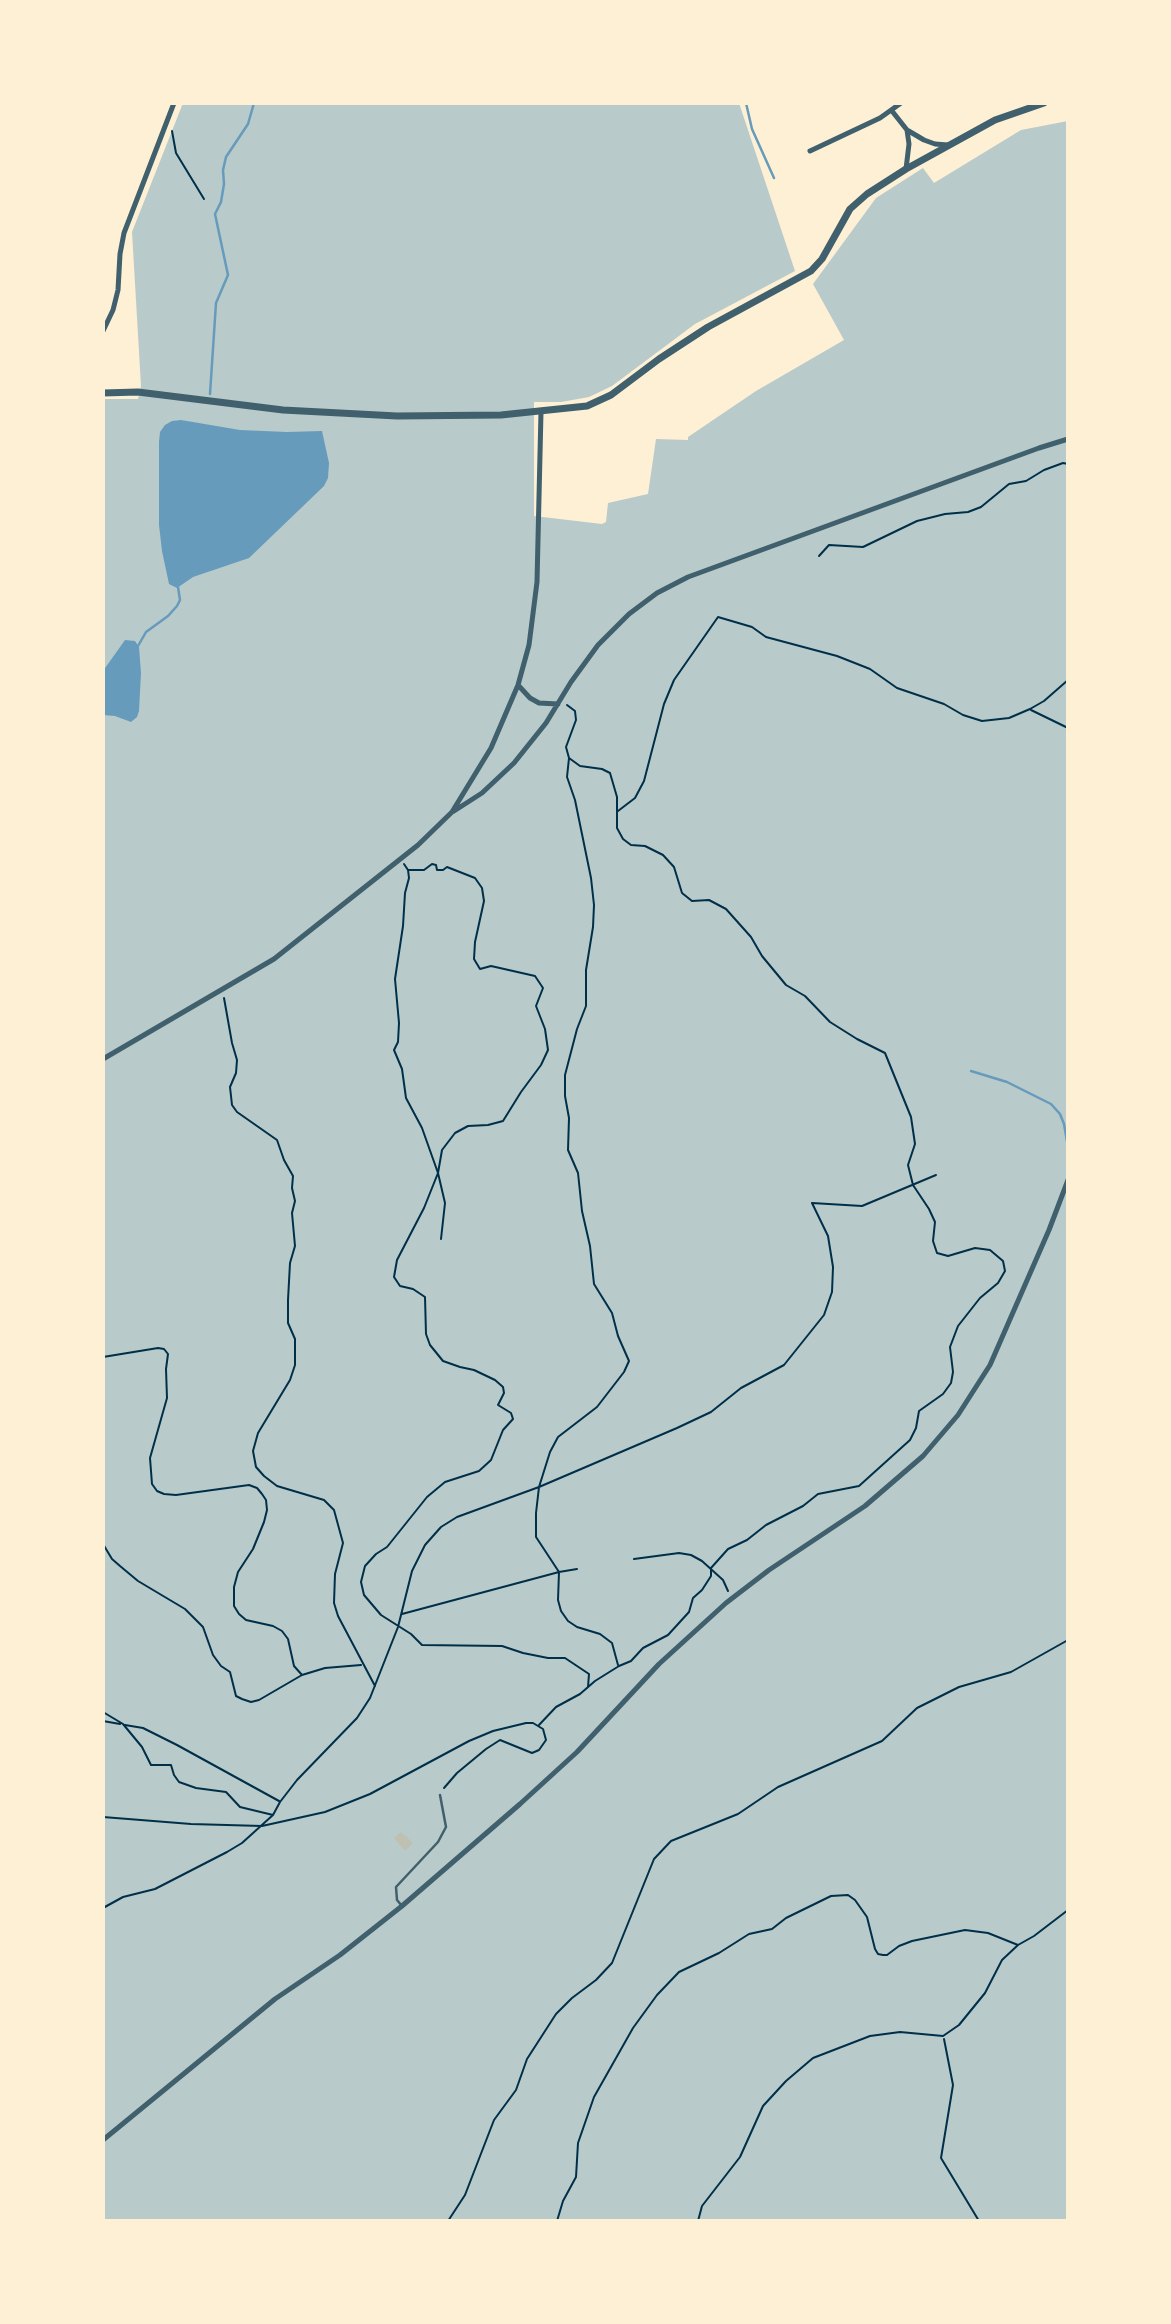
<!DOCTYPE html>
<style>
body{margin:0}
#map{position:relative;width:1171px;height:2324px;overflow:hidden;background:#fdf0d5;font-family:Ubuntu,sans-serif}
canvas{display:block}
.frame{position:absolute;inset:0;border:105px solid #fdf0d5;pointer-events:none}
</style>
<div id="map">
<canvas width="1171" height="2324"></canvas>
<div class="frame"></div>
</div>
<script>
const ctx = document.querySelector('canvas').getContext('2d');
ctx.lineJoin = 'round';
function fill(path, color) {
  ctx.fillStyle = color;
  ctx.fill(path, 'evenodd');
}
function shape(rows) {
  const path = new Path2D();
  for (const r of rows) {
    path.moveTo(r[0], r[1]);
    for (let i = 2; i < r.length; i += 2) path.lineTo(r[i], r[i + 1]);
  }
  return path;
}
function trace(path, color, width, dash) {
  ctx.strokeStyle = color;
  ctx.lineWidth = width;
  ctx.lineCap = dash ? 'butt' : 'round';
  ctx.setLineDash(dash || []);
  ctx.stroke(path);
}
fill(shape([
 [183,103,739,103,795,271,695,324,612,386,589,397,561,402,534,402,534,516,602,524,606,522,608,503,648,494,656,439,688,440,688,437,756,391,844,340,813,284,876,198,923,168,934,183,1021,130,1068,121,1068,2221,103,2221,103,399,138,399,141,386,132,232]
]), '#b9caca');
fill(shape([
 [181,420,240,430,287,432,322,431,329,463,328,478,324,486,249,558,193,577,177,588,169,584,162,551,159,525,159,442,160,432,165,425,172,421],
 [125,640,135,641,139,647,141,673,139,711,137,717,131,722,115,716,103,715,103,671]
]), '#669bbc');
trace(shape([
 [746,103,752,129,774,178],
 [210,394,216,303,228,275,215,214,221,202,224,184,223,170,226,157,248,124,254,103],
 [138,646,146,632,168,616,177,606,180,600,178,587],
 [971,1071,1007,1082,1051,1104,1060,1114,1064,1124,1068,1147]
]), '#669bbc', 2.5);
fill(shape([
 [401,1832,413,1843,405,1851,394,1838]
]), '#bec0b2');
trace(shape([
 [172,131,176,153,204,199],
 [819,556,829,545,863,547,917,521,945,514,968,512,981,507,1009,484,1026,481,1044,470,1063,463,1068,464],
 [1031,710,1068,728],
 [569,758,567,777,575,800,591,878,594,905,593,927,586,970,586,1006,577,1029,565,1075,565,1096,569,1118,568,1150,578,1173,582,1211,590,1246,594,1284,612,1313,618,1336,629,1361,624,1372,597,1407,558,1437,550,1452,539,1487,536,1513,536,1537,559,1572,558,1600,561,1611,568,1621,577,1627,600,1634,612,1643,618,1665],
 [618,811,635,798,644,781,664,704,674,680,718,617,752,627,766,637,837,656,870,669,897,688,944,704,963,715,982,721,1009,718,1030,709,1044,701,1068,680],
 [404,864,408,870,409,878,405,893,403,926,395,979,399,1023,398,1042,394,1050,402,1069,406,1098,422,1128,438,1173,445,1203,441,1239],
 [408,870,424,870,432,864,436,865,437,870,443,870,447,867,475,878,482,888,484,901,475,942,474,959,480,969,491,966,535,976,543,988,536,1006,545,1029,548,1050,541,1065,521,1092,503,1121,488,1125,468,1126,455,1133,442,1150,438,1173,424,1208,397,1260,394,1277,400,1286,413,1289,425,1297,426,1334,430,1345,443,1361,460,1367,474,1370,495,1380,503,1387,504,1393,498,1405,511,1413,513,1419,503,1430,491,1460,479,1471,445,1482,427,1497,387,1547,376,1554,365,1566,361,1582,364,1595,381,1615,411,1634,422,1645,502,1646,523,1653,548,1658,565,1658,589,1674,588,1687],
 [224,998,232,1043,237,1060,236,1073,230,1087,232,1105,237,1112,277,1140,284,1160,293,1176,292,1188,295,1201,292,1213,295,1246,290,1263,288,1300,288,1323,295,1339,295,1365,290,1380,258,1433,253,1451,256,1467,264,1476,277,1486,324,1500,334,1510,343,1543,335,1574,334,1603,338,1616,375,1686],
 [103,1357,158,1348,164,1349,168,1354,166,1369,167,1398,150,1458,152,1484,157,1491,164,1494,176,1495,249,1485,257,1488,262,1494,266,1500,267,1510,264,1522,253,1549,238,1572,234,1587,234,1606,239,1614,246,1620,273,1626,282,1631,288,1639,294,1666,302,1675],
 [103,1544,112,1559,120,1566,138,1581,185,1609,203,1627,213,1655,221,1666,230,1672,236,1696,242,1699,251,1702,259,1700,302,1675,325,1668,361,1665],
 [634,1559,679,1553,691,1555,702,1561,723,1580,728,1591],
 [402,1614,559,1572,577,1569],
 [103,1712,123,1724,142,1747,151,1765,171,1765,174,1775,179,1782,196,1788,226,1792,240,1807,273,1815],
 [103,1721,120,1724],
 [125,1725,143,1728,177,1745,279,1801],
 [539,1725,556,1707,580,1694,595,1681,619,1666,631,1661,643,1648,668,1635,689,1612,693,1598,702,1590,711,1576,711,1568,728,1549,747,1540,766,1525,803,1506,818,1494,859,1486,910,1440,916,1428,919,1411,943,1394,951,1383,953,1372,950,1347,958,1326,980,1298,998,1283,1005,1271,1003,1261,990,1250,975,1248,948,1256,937,1253,933,1241,935,1222,929,1209,913,1185,908,1165,915,1144,911,1117,885,1053,857,1039,830,1022,805,996,786,985,762,956,751,937,726,909,709,900,692,901,682,893,674,867,663,855,645,846,631,845,623,839,617,828,617,797,610,773,602,769,580,766,569,758,566,747,576,720,575,711,567,705],
 [103,1817,191,1824,262,1826,325,1812,370,1794,469,1741,493,1731,526,1723,533,1723,543,1729,546,1740,539,1750,532,1753,500,1740,486,1749,457,1773,444,1788],
 [103,1908,123,1897,155,1889,227,1852,242,1843,273,1815,280,1802,297,1780,357,1718,370,1698,398,1627,412,1571,425,1545,441,1527,457,1517,539,1487,677,1428,711,1412,741,1388,784,1365,824,1315,832,1292,833,1267,828,1236,812,1203,862,1206,936,1175],
 [944,2039,953,2085,941,2158,979,2221],
 [448,2221,465,2195,494,2120,516,2090,527,2059,556,2014,572,1998,596,1980,612,1963,654,1859,671,1841,738,1814,778,1787,882,1741,917,1708,959,1687,1011,1672,1068,1640],
 [557,2221,563,2201,576,2177,578,2143,594,2097,633,2028,657,1995,679,1972,719,1953,749,1934,772,1929,786,1918,831,1896,848,1895,855,1900,867,1917,875,1949,878,1954,883,1955,887,1955,899,1946,912,1941,965,1930,988,1933,1018,1945,1034,1936,1068,1910],
 [698,2221,702,2206,740,2157,763,2106,786,2081,813,2058,870,2036,900,2032,943,2036,959,2025,985,1993,1002,1960,1018,1945]
]), '#003049', 2);
trace(shape([
 [402,1906,397,1900,396,1887,438,1842,446,1827,440,1795]
]), '#3f606c', 2.5);
trace(shape([
 [892,111,907,130,924,140,935,144,948,145],
 [810,151,880,118,901,103],
 [906,169,909,144,907,130],
 [103,331,113,310,118,290,120,254,124,233,174,103],
 [518,685,530,698,539,703,558,704],
 [454,811,482,793,514,763,546,723,571,682,598,645,629,614,657,593,688,577,1039,448,1068,439],
 [103,1059,274,959,418,845,452,812,491,748,518,685,529,645,537,582,541,412],
 [103,2140,275,1999,340,1955,402,1906,520,1804,577,1752,659,1664,726,1603,769,1570,865,1506,923,1456,958,1415,990,1365,1049,1230,1068,1180]
]), '#3f606c', 5);
trace(shape([
 [103,393,138,392,283,410,397,416,501,415,587,406,611,395,659,359,708,327,811,271,822,259,850,209,867,194,906,169,995,120,1044,103]
]), '#3f606c', 7);
</script>
